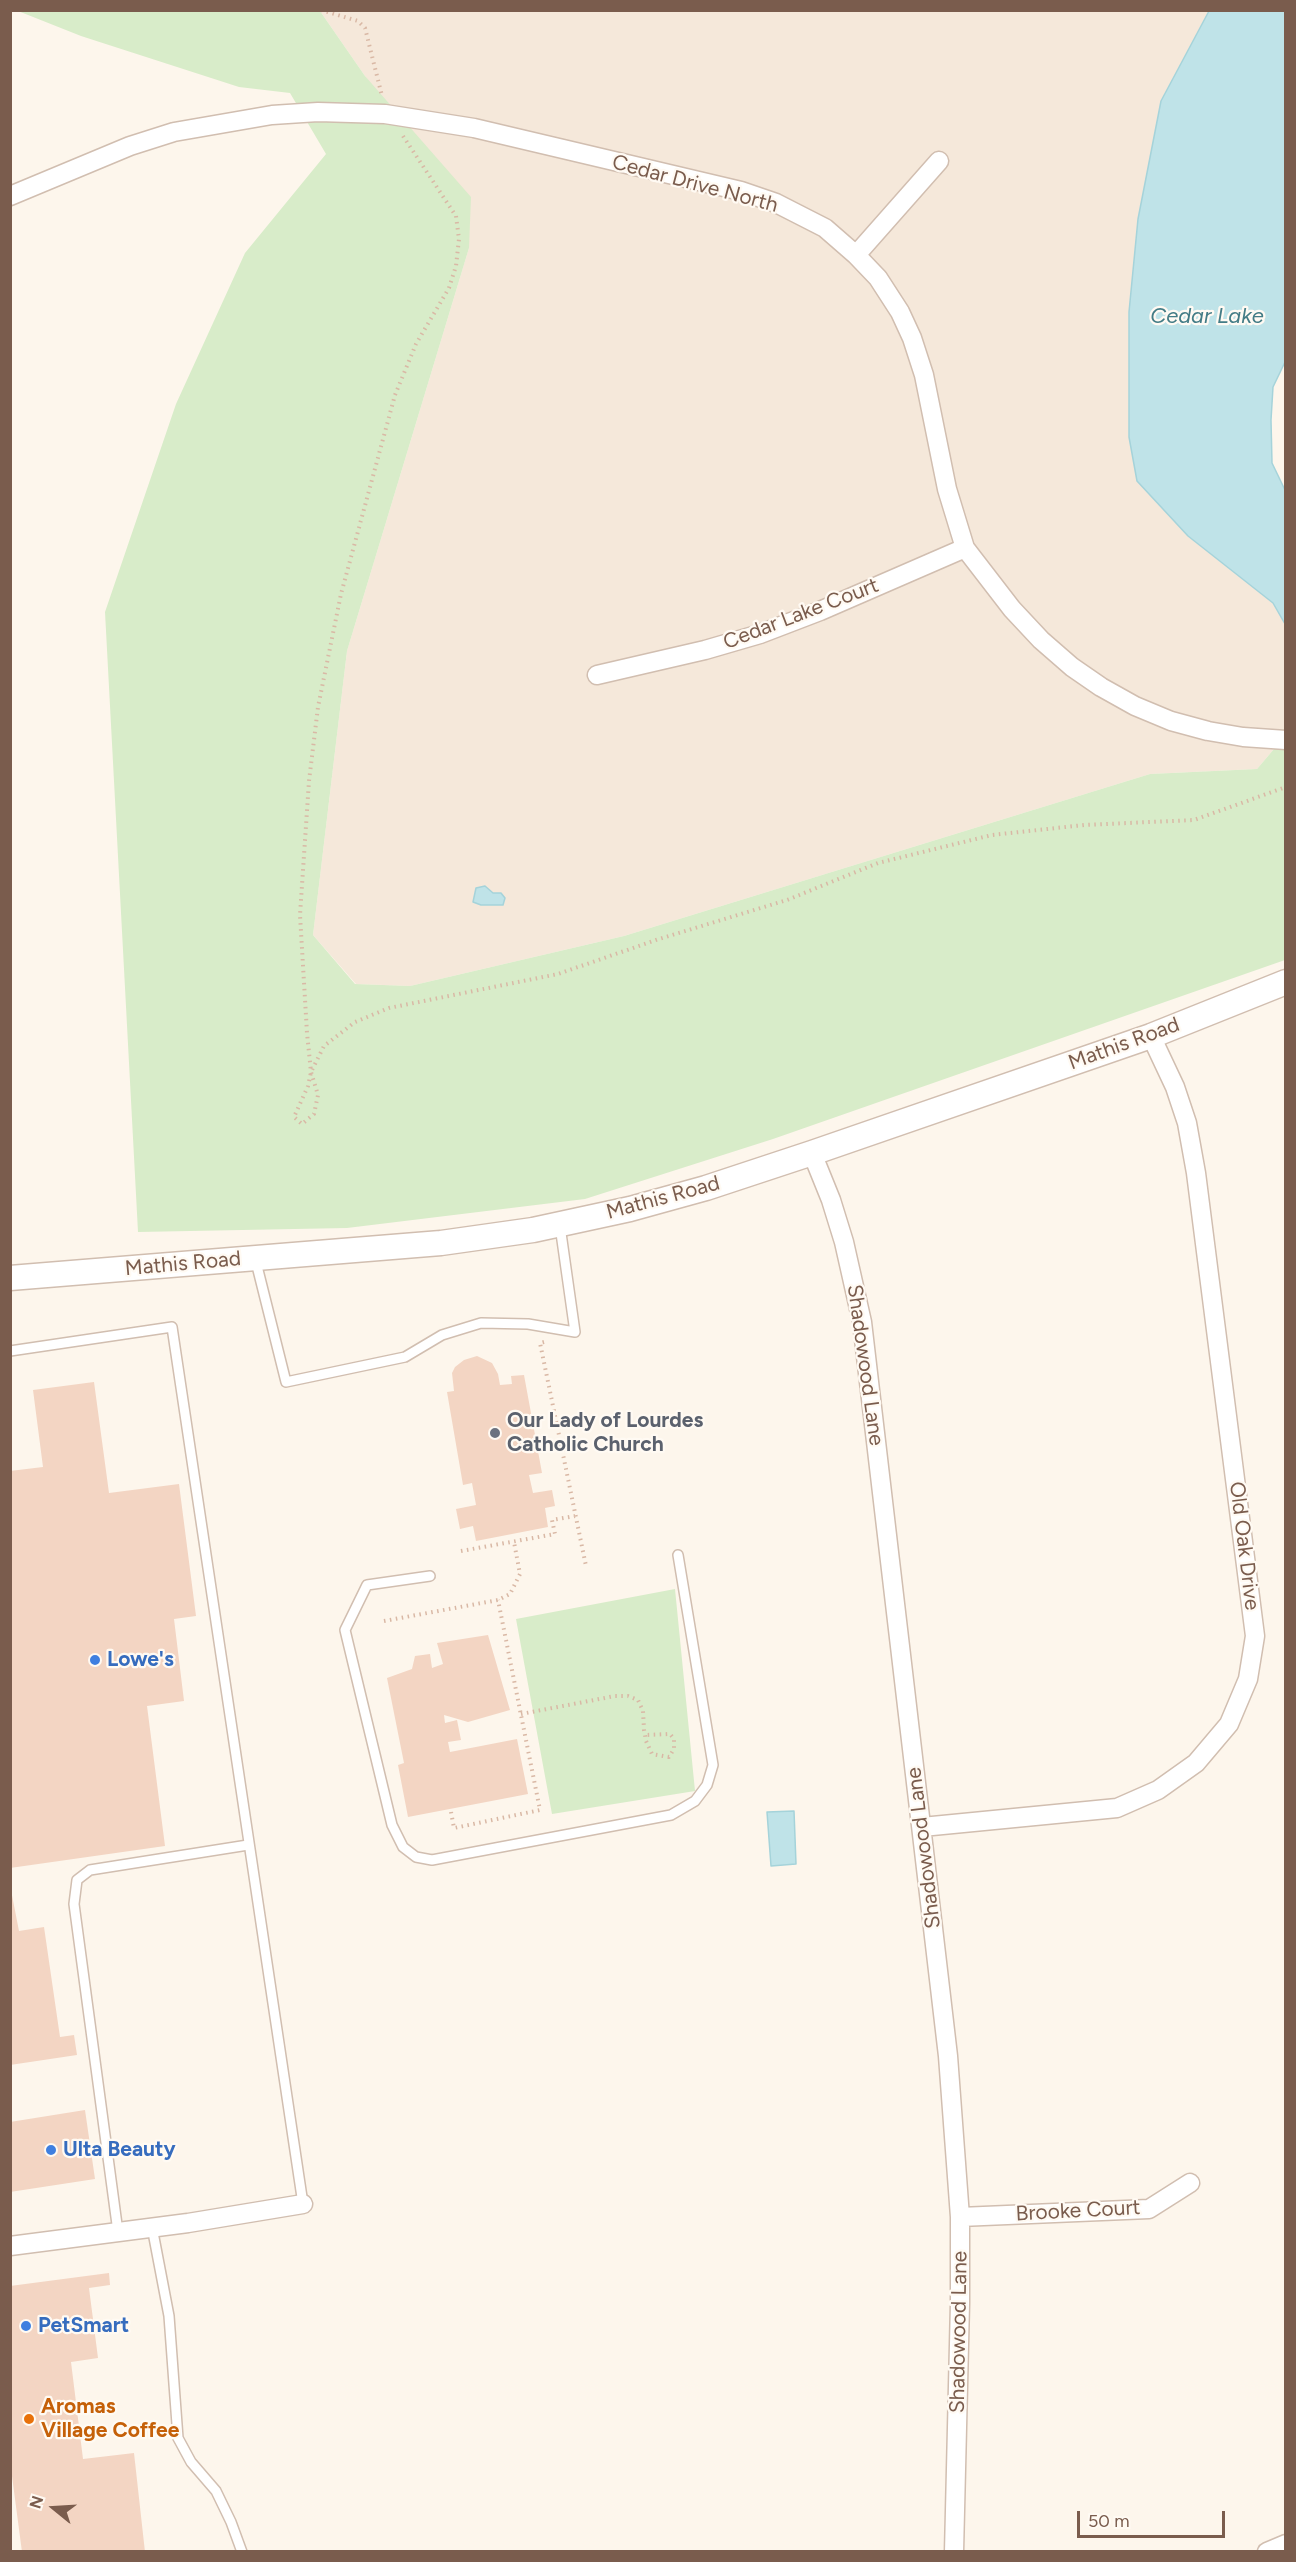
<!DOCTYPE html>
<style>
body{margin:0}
#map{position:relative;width:1296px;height:2562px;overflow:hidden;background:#fdf6ec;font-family:Figtree,sans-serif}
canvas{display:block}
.frame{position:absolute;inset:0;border:12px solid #7a5c4d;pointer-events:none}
.north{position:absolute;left:24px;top:2478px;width:60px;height:60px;-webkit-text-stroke:4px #fffaf3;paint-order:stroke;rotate:288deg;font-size:16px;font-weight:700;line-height:24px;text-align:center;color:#7a5c4d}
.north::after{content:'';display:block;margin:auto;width:21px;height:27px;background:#7a5c4d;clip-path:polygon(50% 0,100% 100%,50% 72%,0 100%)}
.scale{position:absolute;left:1077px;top:2511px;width:148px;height:27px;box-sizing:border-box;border:3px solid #7a5c4d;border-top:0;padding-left:8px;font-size:18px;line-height:21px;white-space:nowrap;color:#7a5c4d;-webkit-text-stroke:4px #fffaf3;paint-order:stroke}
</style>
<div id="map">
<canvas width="1296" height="2562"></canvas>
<div class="frame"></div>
<div class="north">N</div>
<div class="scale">50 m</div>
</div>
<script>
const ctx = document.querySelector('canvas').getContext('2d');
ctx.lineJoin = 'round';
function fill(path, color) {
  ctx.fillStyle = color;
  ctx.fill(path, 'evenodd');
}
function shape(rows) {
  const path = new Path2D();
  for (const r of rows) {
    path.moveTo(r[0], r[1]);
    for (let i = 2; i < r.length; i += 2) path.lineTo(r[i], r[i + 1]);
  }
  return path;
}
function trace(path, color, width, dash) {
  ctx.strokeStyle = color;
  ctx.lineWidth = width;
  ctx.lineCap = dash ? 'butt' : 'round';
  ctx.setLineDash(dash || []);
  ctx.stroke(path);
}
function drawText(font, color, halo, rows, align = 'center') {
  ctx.font = font + ' Figtree,sans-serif';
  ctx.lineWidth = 4.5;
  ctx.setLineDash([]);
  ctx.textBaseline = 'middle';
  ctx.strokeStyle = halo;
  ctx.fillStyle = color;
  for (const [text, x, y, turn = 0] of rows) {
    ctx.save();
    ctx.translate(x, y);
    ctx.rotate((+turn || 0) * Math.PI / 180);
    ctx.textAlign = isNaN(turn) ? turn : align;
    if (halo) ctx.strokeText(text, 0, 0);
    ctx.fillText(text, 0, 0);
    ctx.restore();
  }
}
fill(shape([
 [320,11,1209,11,1161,101,1138,219,1129,312,1130,373,1188,536,1273,603,1285,624,1285,736,1257,769,1150,774,624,936,410,986,356,984,313,935,347,651,469,248,365,76]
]), '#f5e8da');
fill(shape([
 [18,11,320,11,365,76,471,197,469,248,347,651,313,935,355,984,410,986,624,936,1150,774,1257,769,1285,736,1285,960,773,1139,585,1199,347,1228,138,1232,105,612,176,404,245,253,326,154,290,93,239,87,81,36],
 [675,1589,695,1791,552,1814,516,1619]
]), '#d8ecc9');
const water = shape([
 [1209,11,1285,11,1286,360,1273,387,1271,420,1272,463,1285,490,1285,624,1273,603,1188,536,1137,481,1129,437,1129,312,1138,219,1161,101,1209,11],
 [485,886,493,893,501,893,505,898,503,905,481,905,473,902,476,888,485,886],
 [794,1811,796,1864,771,1866,767,1812,794,1811]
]);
fill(water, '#bfe3e8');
trace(water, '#a5d3da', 1.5);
fill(shape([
 [477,1356,492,1363,498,1374,500,1385,512,1384,511,1376,524,1375,542,1473,529,1475,533,1493,552,1490,555,1506,545,1508,548,1527,476,1541,473,1526,460,1529,456,1509,476,1505,472,1483,463,1485,447,1392,454,1391,452,1373,455,1367,464,1360],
 [94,1382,109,1493,179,1484,196,1616,174,1619,184,1701,147,1706,165,1846,10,1868,10,1471,43,1467,33,1390],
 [488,1635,510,1710,468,1722,444,1715,445,1723,457,1720,461,1740,448,1742,450,1752,517,1739,528,1794,408,1817,398,1765,404,1763,387,1678,412,1669,415,1656,430,1654,432,1668,443,1664,437,1643],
 [10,1885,19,1931,44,1927,60,2037,74,2035,77,2055,10,2065],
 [85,2110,95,2179,10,2192,10,2122],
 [109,2273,110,2285,89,2288,98,2358,71,2362,83,2459,134,2453,145,2552,22,2552,10,2461,10,2286]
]), '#f3d5c3');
const service = shape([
 [255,1258,286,1382,405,1357,442,1335,481,1323,528,1324,575,1332,560,1226],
 [10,1351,172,1327,303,2204],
 [430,1576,367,1585,345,1630,392,1825,403,1847,416,1857,432,1860,671,1815,695,1801,707,1785,713,1765,678,1555],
 [152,2227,169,2316,178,2438,191,2462,216,2491,231,2522,242,2552],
 [118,2232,74,1904,77,1880,90,1870,248,1845]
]);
const minor = shape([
 [10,196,130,146,174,132,272,115,318,112,385,114,474,128,741,191,776,203,825,228,856,255,878,278,900,312,912,338,924,375,947,489,965,548,1012,609,1041,640,1072,667,1101,687,1135,706,1171,721,1208,731,1243,737,1286,740],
 [856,255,939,161],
 [597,675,705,650,760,634,820,611,965,548],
 [812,1153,831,1200,844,1242,862,1322,948,2056,960,2217,960,2303,954,2552],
 [922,1827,1117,1808,1158,1790,1196,1763,1229,1724,1248,1679,1255,1636,1196,1173,1187,1123,1175,1087,1151,1036],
 [960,2217,1149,2209,1190,2183],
 [10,2246,188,2223,303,2204],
 [1267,2552,1286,2544]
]);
const tertiary = shape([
 [10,1278,441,1243,533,1230,630,1209,706,1188,812,1153,1151,1036,1286,982]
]);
trace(service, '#d1beb0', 12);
trace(minor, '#d1beb0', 21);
trace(tertiary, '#d1beb0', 27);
trace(shape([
 [321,10,358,21,365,28,382,96],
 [403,136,456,216,459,239,456,266,449,288,416,344,395,395,341,594,318,707,309,781,300,915,307,1033,311,1072,318,1095,314,1114,302,1124,294,1117,308,1086,311,1072,324,1046,355,1022,389,1008,558,974,659,939,787,900,878,863,992,835,1084,825,1194,820,1286,787],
 [544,1342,540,1343,586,1566],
 [461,1551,555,1534,552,1520,575,1516],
 [384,1621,498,1600,510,1594,520,1574,514,1542],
 [521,1714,615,1696,628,1696,638,1700,643,1711,644,1730,645,1735,646,1741,652,1754,669,1757,674,1749,674,1739,670,1734,645,1735],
 [451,1812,454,1828,540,1810,498,1600]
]), '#d9b8a5', 4, [1.5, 4.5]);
trace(service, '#fff', 9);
trace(minor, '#fff', 18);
trace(tertiary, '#fff', 24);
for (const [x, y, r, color] of [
 [495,1433,6,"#6b7280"],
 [95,1660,6,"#3f7fe0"],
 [51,2150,6,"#3f7fe0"],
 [26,2326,6,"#3f7fe0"],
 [29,2419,6,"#e8710a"]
]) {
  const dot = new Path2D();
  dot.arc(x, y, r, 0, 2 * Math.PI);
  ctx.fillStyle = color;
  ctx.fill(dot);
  trace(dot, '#fffaf3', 2);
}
drawText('21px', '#7a5c4d', '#fffaf3', [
 ["Cedar Drive North",695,184,15],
 ["Cedar Lake Court",801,614,-21],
 ["Mathis Road",1124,1044,-20],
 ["Mathis Road",663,1198,-15],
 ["Mathis Road",183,1264,-5],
 ["Shadowood Lane",865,1365,82],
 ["Old Oak Drive",1244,1546,83],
 ["Shadowood Lane",924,1848,-97],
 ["Brooke Court",1078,2211,-3],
 ["Shadowood Lane",959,2332,-89]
]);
drawText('bold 21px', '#5b616d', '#fffaf3', [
 ["Our Lady of Lourdes",507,1421],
 ["Catholic Church",507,1445]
], 'left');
drawText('bold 21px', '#366cbe', '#fffaf3', [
 ["Lowe's",107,1660],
 ["Ulta Beauty",63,2150],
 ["PetSmart",38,2326]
], 'left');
drawText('bold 21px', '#c56008', '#fffaf3', [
 ["Aromas",41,2407],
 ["Village Coffee",41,2431]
], 'left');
drawText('italic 22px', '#437c86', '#fffaf3', [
 ["Cedar Lake",1207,317]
]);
</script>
